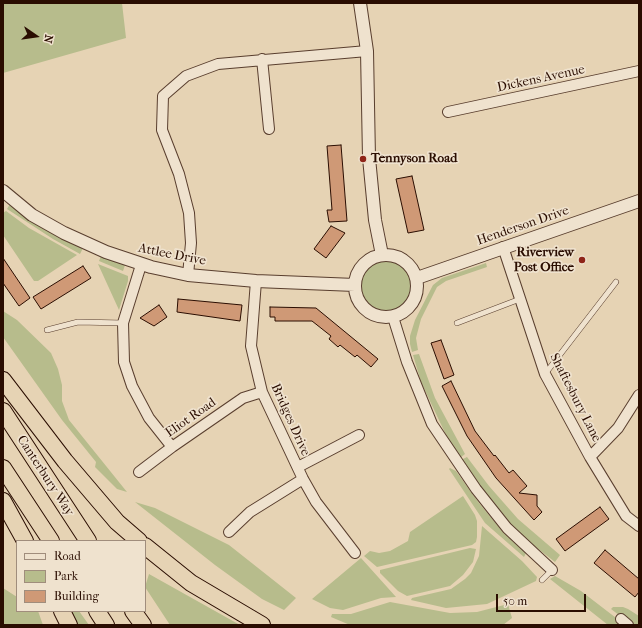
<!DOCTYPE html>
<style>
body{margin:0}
#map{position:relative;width:642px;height:628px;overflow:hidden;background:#e6d3b4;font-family:"IM FELL French Canon",serif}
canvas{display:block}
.frame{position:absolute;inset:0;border:4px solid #2a0d01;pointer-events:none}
.legend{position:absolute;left:16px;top:540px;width:130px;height:72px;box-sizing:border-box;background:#efe2ce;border:1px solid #a08d7c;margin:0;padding:5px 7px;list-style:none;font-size:12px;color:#2a0d01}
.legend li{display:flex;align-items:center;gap:8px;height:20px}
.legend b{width:20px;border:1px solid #a08d7c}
.north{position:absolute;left:16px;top:16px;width:40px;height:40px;-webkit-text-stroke:3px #efe2ce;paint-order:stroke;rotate:103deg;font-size:11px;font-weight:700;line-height:16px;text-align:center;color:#2a0d01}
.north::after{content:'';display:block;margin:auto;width:14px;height:18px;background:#2a0d01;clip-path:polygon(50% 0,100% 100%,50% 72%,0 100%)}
.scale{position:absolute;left:496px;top:594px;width:90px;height:18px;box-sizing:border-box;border:2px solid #2a0d01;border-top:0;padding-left:5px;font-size:12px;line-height:14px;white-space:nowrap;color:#2a0d01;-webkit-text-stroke:3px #efe2ce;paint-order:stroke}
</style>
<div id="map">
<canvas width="642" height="628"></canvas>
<div class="frame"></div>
<ul class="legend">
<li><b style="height:5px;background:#efe2ce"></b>Road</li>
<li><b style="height:11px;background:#b7bc8c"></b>Park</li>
<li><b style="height:11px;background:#cf9976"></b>Building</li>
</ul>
<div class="north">N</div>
<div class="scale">50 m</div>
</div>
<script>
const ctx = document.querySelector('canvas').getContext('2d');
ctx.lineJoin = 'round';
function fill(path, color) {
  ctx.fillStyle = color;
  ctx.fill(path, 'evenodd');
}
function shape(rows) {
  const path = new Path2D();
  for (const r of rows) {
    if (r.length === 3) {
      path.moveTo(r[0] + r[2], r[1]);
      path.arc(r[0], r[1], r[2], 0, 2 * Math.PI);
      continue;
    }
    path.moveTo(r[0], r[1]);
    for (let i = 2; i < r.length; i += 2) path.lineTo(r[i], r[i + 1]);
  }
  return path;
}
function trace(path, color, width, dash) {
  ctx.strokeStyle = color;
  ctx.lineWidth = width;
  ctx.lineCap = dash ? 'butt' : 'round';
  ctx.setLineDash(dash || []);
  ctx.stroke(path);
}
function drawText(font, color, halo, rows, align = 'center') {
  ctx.font = font + ' "IM FELL French Canon",serif';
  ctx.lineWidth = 3.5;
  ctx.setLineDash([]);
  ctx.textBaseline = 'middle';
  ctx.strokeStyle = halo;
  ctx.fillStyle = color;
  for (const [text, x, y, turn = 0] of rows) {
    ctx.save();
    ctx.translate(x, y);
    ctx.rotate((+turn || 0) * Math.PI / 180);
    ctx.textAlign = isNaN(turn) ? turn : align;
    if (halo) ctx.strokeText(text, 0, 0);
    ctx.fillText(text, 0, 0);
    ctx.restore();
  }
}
fill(shape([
 [3,3,122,3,126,38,3,73],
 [10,204,50,230,83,248,80,254,53,239,7,209],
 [6,211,29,228,77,255,38,281,34,281,3,235,3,213],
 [101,256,125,265,123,271,99,261],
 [386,285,27],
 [486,263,487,267,446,281,437,287,421,319,416,338,418,350,412,352,410,344,410,336,415,320,433,285,442,278],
 [98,264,128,276,128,281,119,310],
 [3,311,17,320,51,353,58,369,62,385,62,401,69,420,127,492,117,489,95,467,96,462,62,420,3,337],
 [419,354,435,398,465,454,460,458,446,435,421,382,413,355],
 [467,457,489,486,518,519,560,555,555,562,524,538,491,503,461,460],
 [450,468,456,471,479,503,503,532,526,553,524,557,485,523,449,469],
 [463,496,475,515,477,521,477,537,476,542,472,545,377,567,364,556,370,551,379,553,390,551,408,541,410,532],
 [135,502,155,508,229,545,296,598,284,610,262,599,215,565],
 [482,526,522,561,537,577,536,581,487,604,446,608,411,600,412,598,451,589,465,579,471,573,479,556],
 [470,548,476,549,473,562,463,575,450,586,407,596,398,591,380,573,380,570],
 [361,558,396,597,381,598,343,610,330,608,312,599],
 [149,574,240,625,170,625,145,587],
 [555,576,581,591,620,621,618,624,620,625,608,625,550,579],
 [3,588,17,597,17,611,38,611,43,625,3,625],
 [390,602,450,613,477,612,508,604,512,618,503,625,350,625,331,617,332,614,351,614],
 [613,607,623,607,628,609,639,616,639,625,632,625,611,609],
 [72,611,79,611,89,625,78,625]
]), '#b7bc8c');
const building = shape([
 [341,145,347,221,329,222,327,210,332,210,327,146,341,145],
 [412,176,424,230,408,233,396,179,412,176],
 [331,226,345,233,326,258,314,249,331,226],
 [3,258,30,298,19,306,3,283,3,258],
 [83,266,91,278,41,309,33,297,83,266],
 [178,299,242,305,240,321,177,312,178,299],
 [159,305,167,317,154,326,140,318,159,305],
 [270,307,316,308,378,359,371,367,357,355,355,357,340,345,338,347,329,339,331,336,312,321,275,321,275,317,270,317,270,307],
 [441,340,454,375,444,379,431,343,441,340],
 [451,381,475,431,494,456,495,455,509,473,513,470,527,486,519,493,537,495,537,506,542,512,534,520,496,478,467,436,442,386,451,381],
 [600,507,609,519,565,551,556,539,600,507],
 [605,550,639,579,639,592,635,597,594,563,605,550]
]);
fill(building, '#cf9976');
trace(building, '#2a0d01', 1);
const service = shape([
 [457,323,520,299],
 [47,330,78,322,123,323],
 [545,374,616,282],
 [542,580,552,570]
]);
const minor = shape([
 [262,59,269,129],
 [448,112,639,71],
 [503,247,545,374,590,457,626,516,639,526],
 [141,265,123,323,124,362,132,386,149,418,172,447],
 [188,275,191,243,189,213,179,174,162,130,163,96,186,76,218,64,367,51],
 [256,281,251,346,262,392,303,479,316,502,355,553],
 [393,317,407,362,432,424,476,489,507,528,552,570],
 [590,457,618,428,639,395],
 [298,467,359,435],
 [139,472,172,447,243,398,262,392],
 [229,532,250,512,303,479],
 [621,619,628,625]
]);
const tertiary = shape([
 [360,3,367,51,369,158,375,220,382,255],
 [3,191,32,215,64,233,106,252,151,267,188,275,256,281,355,285],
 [386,286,31],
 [417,278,639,201]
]);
const trunk = shape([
 [3,380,65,461,117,522,139,541],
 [3,411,88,541],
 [3,468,51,541],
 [3,501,25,541],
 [145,546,191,583,262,625],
 [62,611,69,625],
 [97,611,106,625],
 [133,611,143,625]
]);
trace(service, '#593e2e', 6);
trace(minor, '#593e2e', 12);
trace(tertiary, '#593e2e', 14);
trace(trunk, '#2a0d01', 18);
trace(service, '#efe2ce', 5);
trace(minor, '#efe2ce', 10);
trace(tertiary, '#efe2ce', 12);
trace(trunk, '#e6d3b4', 16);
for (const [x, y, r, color] of [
 [363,159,4,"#8f2418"],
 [582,260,4,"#8f2418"]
]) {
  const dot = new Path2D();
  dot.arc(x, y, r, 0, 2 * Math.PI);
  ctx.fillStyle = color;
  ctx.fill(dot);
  trace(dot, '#efe2ce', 1.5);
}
drawText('13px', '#2a0d01', '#efe2ce', [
 ["Dickens Avenue",541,79,-12],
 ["Henderson Drive",523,226,-19],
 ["Attlee Drive",172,255,11],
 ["Shaftesbury Lane",575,398,63],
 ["Eliot Road",191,418,-35],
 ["Bridges Drive",290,420,66],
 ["Canterbury Way",45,476,57]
]);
drawText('bold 13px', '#2a0d01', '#efe2ce', [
 ["Tennyson Road",371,159],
 ["Riverview",574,253,"right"],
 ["Post Office",574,268,"right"]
], 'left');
</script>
